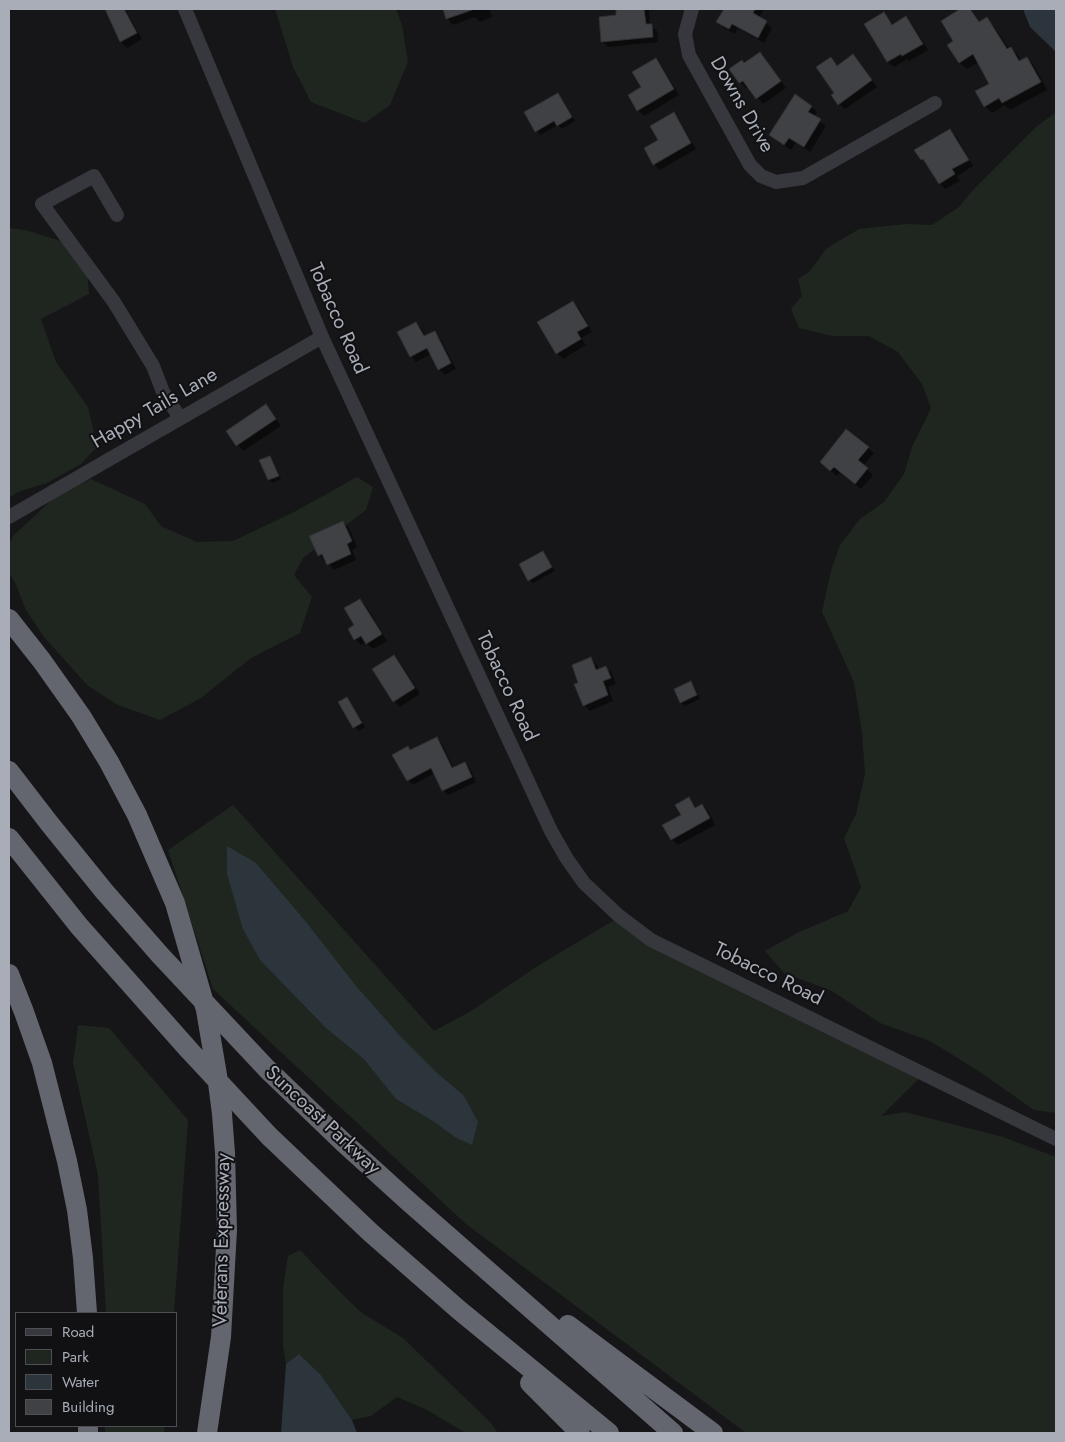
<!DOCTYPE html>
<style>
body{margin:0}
#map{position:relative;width:1065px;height:1442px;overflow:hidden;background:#161618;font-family:Jost,sans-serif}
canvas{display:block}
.frame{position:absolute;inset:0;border:10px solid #a8adb8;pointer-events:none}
.legend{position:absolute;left:15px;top:1312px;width:162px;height:115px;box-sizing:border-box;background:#111113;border:1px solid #4d4f55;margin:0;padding:6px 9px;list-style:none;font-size:15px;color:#a8adb8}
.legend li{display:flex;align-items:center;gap:10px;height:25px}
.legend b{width:25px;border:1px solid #4d4f55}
</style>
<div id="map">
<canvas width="1065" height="1442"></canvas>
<div class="frame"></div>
<ul class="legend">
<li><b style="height:6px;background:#37383d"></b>Road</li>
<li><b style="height:14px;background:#1e261f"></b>Park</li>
<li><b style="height:14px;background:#2c353c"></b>Water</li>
<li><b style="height:14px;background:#404145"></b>Building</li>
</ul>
</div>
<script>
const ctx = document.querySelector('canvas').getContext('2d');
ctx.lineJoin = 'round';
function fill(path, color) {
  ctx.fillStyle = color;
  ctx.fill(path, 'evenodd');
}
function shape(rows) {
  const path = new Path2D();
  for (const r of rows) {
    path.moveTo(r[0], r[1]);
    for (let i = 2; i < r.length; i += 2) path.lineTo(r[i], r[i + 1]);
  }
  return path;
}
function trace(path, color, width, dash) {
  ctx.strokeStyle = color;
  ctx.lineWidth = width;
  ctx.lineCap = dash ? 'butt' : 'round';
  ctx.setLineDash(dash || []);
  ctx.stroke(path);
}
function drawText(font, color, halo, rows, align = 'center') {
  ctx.font = font + ' Jost,sans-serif';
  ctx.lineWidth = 4;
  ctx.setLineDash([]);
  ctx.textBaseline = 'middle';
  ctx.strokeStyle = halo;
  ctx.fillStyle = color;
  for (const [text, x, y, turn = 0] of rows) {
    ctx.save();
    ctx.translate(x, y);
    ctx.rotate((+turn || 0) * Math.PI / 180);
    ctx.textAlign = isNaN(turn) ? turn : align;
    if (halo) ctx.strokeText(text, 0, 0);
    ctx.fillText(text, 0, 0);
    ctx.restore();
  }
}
fill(shape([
 [275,9,396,9,402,25,408,62,390,105,365,123,311,102,293,67],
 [1056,112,1056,1113,1034,1110,977,1070,930,1041,880,1023,832,991,784,973,765,951,797,933,848,911,861,887,844,838,856,814,865,774,862,733,854,682,822,612,831,571,840,545,860,519,884,502,904,474,912,447,931,408,922,384,898,352,869,336,832,336,799,328,791,309,802,296,798,279,809,272,827,248,859,229,906,224,932,225,959,207,973,190,1036,127],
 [9,228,25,230,61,241,87,270,89,294,41,319,56,362,88,407,97,447,81,464,47,483,18,492,9,498],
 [357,477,373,487,366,510,303,558,294,575,312,597,300,633,251,658,201,698,160,720,118,705,88,686,44,637,26,610,16,585,9,573,9,545,13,536,58,494,91,479,145,504,161,526,197,542,233,541,292,513],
 [233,805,434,1031,471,1011,536,967,626,913,666,944,923,1075,881,1116,905,1112,1003,1137,1056,1157,1056,1433,746,1433,466,1224,213,989,168,850],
 [78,1025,109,1028,188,1120,174,1313,106,1313,98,1175,73,1063],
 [300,1250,341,1293,362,1313,403,1338,491,1423,498,1433,466,1433,425,1409,397,1397,371,1416,352,1420,321,1375,299,1354,286,1364,283,1346,283,1289,288,1256],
 [105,1426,165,1426,164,1433,105,1433]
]), '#1e261f');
fill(shape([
 [1023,9,1056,9,1056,52,1030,27],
 [227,846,256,863,306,922,356,986,402,1038,435,1071,464,1096,478,1122,472,1145,455,1137,433,1121,396,1099,364,1059,326,1028,260,960,243,929,227,874],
 [299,1354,321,1375,352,1420,357,1433,281,1433,286,1364]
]), '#2c353c');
fill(shape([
 [106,9,125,9,142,39,127,48,121,42,113,27,116,26],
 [444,9,489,9,492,17,480,22,475,17,453,25,448,19],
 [617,9,649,9,650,25,657,31,658,42,608,47,602,41,618,17],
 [725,9,764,9,759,18,772,28,764,43,738,28,735,34,724,28,718,22],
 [962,9,970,9,980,23,987,19,994,26,1009,49,1011,48,1018,55,1021,61,1027,58,1034,65,1047,90,1010,110,1005,105,992,113,985,106,991,84,979,62,967,69,960,63,949,46,955,41,943,22],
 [884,13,894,26,906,18,912,24,928,50,909,61,907,59,894,67,888,62],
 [760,53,786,88,763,104,748,87,746,88,740,82,731,69,744,64],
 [853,56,877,87,845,109,839,104,836,93,830,58,838,67],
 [655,60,661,65,679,95,644,116,638,110,642,88],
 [558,95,575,121,562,129,558,125,540,135,526,113],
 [812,107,817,112,814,117,826,126,810,152,796,142,791,150,770,135],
 [674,114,679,120,696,149,660,170,654,164],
 [950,130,956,136,973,166,957,176,960,181,945,189,940,184,928,165,922,159],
 [573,303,579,308,592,332,581,338,586,345,563,359,557,353],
 [416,323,422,329,426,337,434,332,440,338,456,369,445,375,439,369,431,354,416,362,411,356],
 [271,412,281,426,243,451,228,432],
 [868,448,874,453,863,466,873,475,861,489,840,472,837,476,827,468],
 [270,457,273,461,281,479,273,483,269,480,261,461],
 [343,522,349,528,357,547,352,550,356,560,334,570,326,560,324,561,319,555],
 [543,552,555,571,533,583,529,580],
 [360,600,366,606,387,641,373,649,366,642,361,645,355,639],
 [394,657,400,663,420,694,400,707,394,701],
 [591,659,597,665,599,670,606,668,612,673,616,684,608,687,613,701,590,711,584,705,580,683],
 [691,683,694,686,700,699,685,706,681,703],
 [347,699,365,727,358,731,340,703],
 [437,738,442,744,454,769,465,763,470,769,476,782,448,795,443,790,435,773,413,785,408,780,408,748,411,751],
 [689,799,697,808,702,805,708,811,715,825,678,845,672,840,664,825,682,815]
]), '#0007');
const building = shape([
 [105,9,124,9,137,33,120,42,105,9],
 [443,9,472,9,472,10,446,19,443,9],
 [616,9,644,9,646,24,652,24,653,37,601,42,599,17,616,15,616,9],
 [724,9,755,9,753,13,767,21,758,38,732,24,729,29,716,22,724,9],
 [960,9,970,9,979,22,987,17,1007,49,1011,47,1019,61,1027,57,1041,82,1002,103,999,98,984,107,975,91,989,84,973,54,959,63,947,45,953,41,941,21,960,9],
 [884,12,892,25,906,16,923,44,902,56,901,54,887,62,864,24,884,12],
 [760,52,781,81,756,99,743,81,739,83,729,69,742,60,744,63,760,52],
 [853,54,872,80,838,105,831,95,834,93,816,67,831,57,837,66,853,54],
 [656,58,674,89,637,111,628,95,641,87,632,72,656,58],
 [558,93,572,117,557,126,554,121,535,132,524,112,558,93],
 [795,94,812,106,808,112,821,119,804,147,789,138,784,145,769,135,795,94],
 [674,112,691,143,653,165,644,148,658,140,650,126,674,112],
 [950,129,969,160,952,169,955,174,939,184,923,159,921,160,914,150,950,129],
 [573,301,588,326,577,332,581,339,556,354,537,322,573,301],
 [416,322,424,336,435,331,451,363,438,370,427,348,410,357,397,332,416,322],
 [266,404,276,419,236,446,226,431,266,404],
 [846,429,869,447,858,460,868,468,855,484,834,467,830,471,820,462,846,429],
 [270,456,279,476,268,480,259,460,270,456],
 [343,521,352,541,347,544,351,554,327,565,322,554,318,556,309,536,343,521],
 [543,551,552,567,528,581,519,564,543,551],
 [360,599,382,634,366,644,361,636,354,640,348,629,354,625,344,608,360,599],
 [394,655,415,688,393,702,372,669,394,655],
 [591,657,596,670,606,666,611,678,603,681,608,695,583,706,574,684,578,683,572,665,591,657],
 [691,681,697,695,680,703,674,689,691,681],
 [347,697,362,723,353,728,338,702,347,697],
 [437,737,452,768,465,762,472,777,442,791,431,768,407,781,392,755,408,746,410,750,437,737],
 [689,797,695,808,702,804,710,818,671,840,662,825,681,815,675,805,689,797]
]);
fill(building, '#404145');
trace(building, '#303034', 1);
trace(shape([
 [185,9,322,337,551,831,567,859,584,883,618,915,651,940,1056,1139],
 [692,9,685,34,689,55,750,165,761,176,776,182,803,178,935,103],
 [117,215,94,176,42,204,114,302,153,366,163,392,180,418],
 [9,517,322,337]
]), '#37383d', 14);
trace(shape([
 [9,619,42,661,81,716,109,762,137,815,175,903,206,1010,217,1075,222,1114,225,1153,227,1230,221,1337,207,1433],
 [9,771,49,823,104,891,160,955,267,1069,343,1142,408,1201,673,1433],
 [9,838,79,926,189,1050,269,1136,371,1233,459,1310,609,1433],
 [9,974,24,1012,42,1063,67,1161,77,1210,83,1258,87,1313],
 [568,1325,713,1433],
 [530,1383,580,1433],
 [88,1433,88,1426]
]), '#63666e', 20);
drawText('20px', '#a8adb8', '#111113', [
 ["Downs Drive",741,105,60],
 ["Tobacco Road",337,319,66],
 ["Happy Tails Lane",155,409,-30],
 ["Tobacco Road",506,687,65],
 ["Tobacco Road",768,975,26],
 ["Suncoast Parkway",322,1121,43],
 ["Veterans Expressway",223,1240,-89]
]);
</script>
